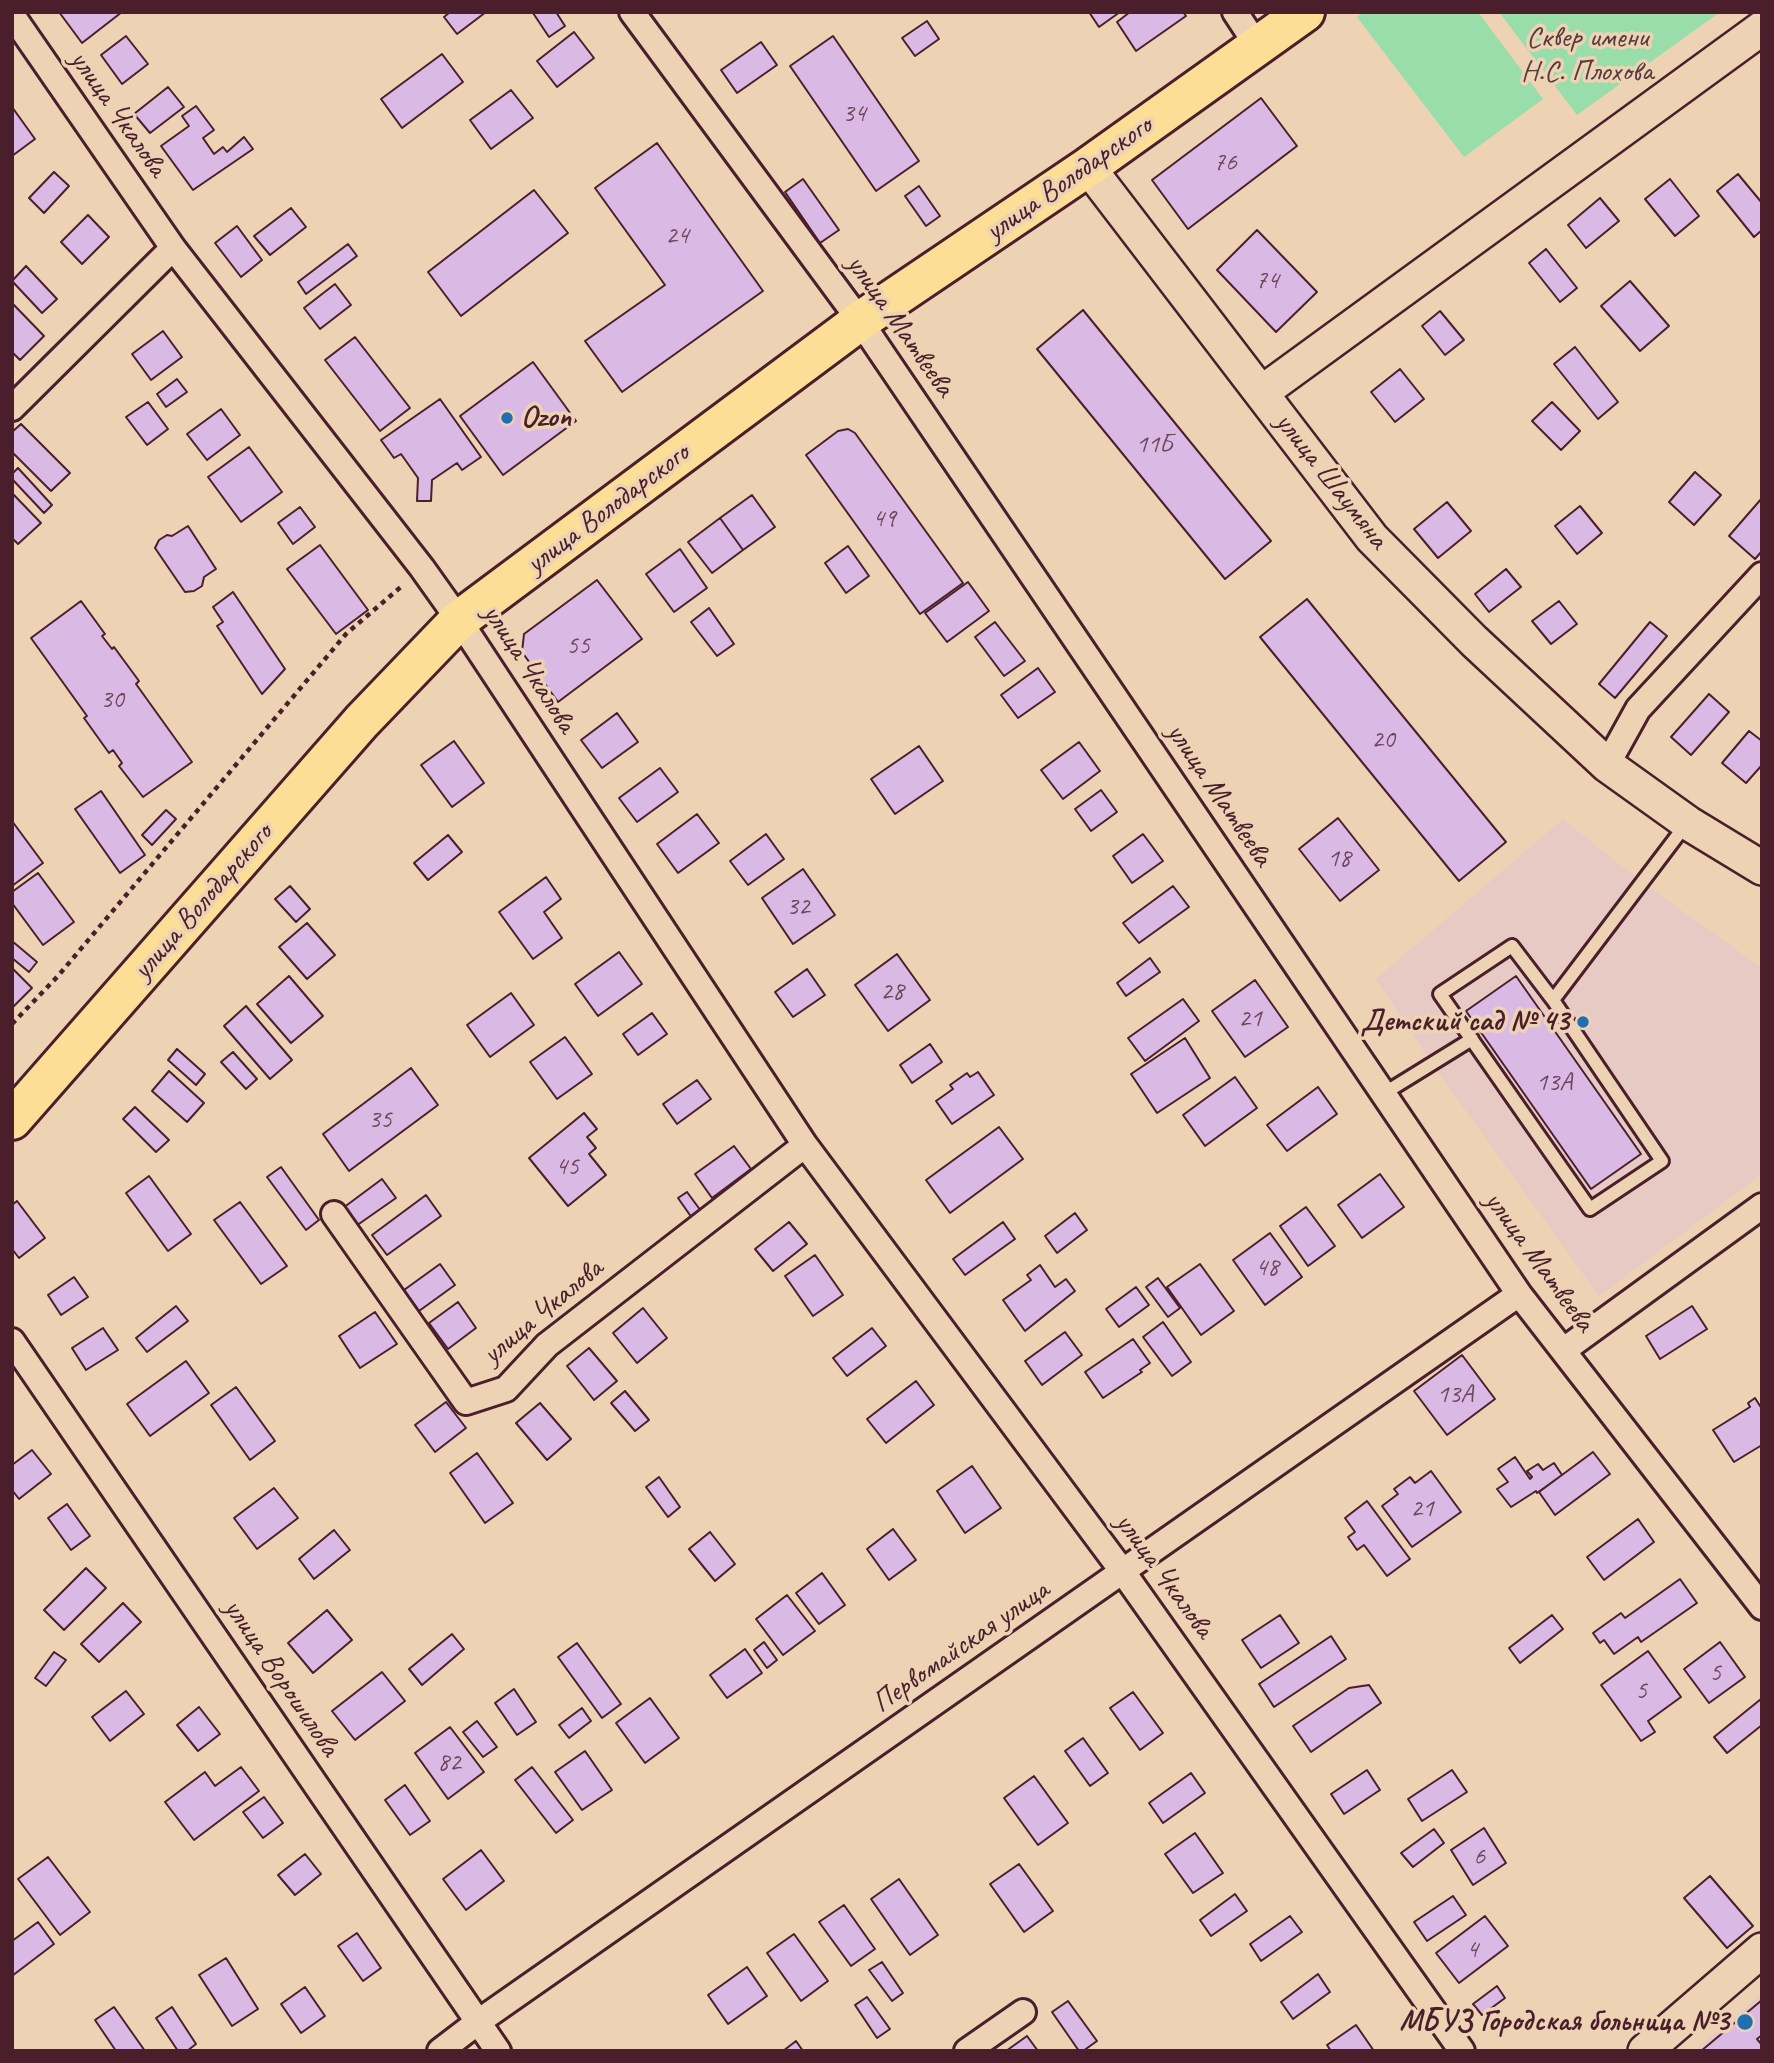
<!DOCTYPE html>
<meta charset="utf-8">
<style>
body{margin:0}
#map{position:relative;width:1774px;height:2063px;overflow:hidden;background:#edd2b4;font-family:Caveat,sans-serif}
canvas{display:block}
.frame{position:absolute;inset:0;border:14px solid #4a1f2b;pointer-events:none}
</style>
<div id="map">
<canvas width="1774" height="2063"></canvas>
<div class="frame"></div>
</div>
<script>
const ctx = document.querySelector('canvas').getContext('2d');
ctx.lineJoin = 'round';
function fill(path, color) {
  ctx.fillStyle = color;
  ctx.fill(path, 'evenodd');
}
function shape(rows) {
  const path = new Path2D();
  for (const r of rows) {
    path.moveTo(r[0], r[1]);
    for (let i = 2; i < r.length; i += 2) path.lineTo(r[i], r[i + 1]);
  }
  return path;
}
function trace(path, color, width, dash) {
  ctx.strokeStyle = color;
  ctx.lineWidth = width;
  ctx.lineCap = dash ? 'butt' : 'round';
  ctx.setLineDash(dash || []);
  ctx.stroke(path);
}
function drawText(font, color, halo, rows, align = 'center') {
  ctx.font = font + ' Caveat,sans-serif';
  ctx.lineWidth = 7;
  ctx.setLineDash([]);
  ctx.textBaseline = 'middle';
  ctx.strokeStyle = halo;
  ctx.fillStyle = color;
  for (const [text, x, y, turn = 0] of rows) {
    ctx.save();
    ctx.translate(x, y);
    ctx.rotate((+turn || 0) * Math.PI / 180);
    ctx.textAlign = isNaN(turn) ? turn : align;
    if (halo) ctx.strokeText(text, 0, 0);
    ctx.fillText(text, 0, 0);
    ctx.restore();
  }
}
fill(shape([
 [1563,819,1643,883,1762,968,1762,1174,1599,1296,1433,1065,1376,979],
 [1762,1994,1762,2051,1694,2051]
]), '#e7cac3');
fill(shape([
 [1363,12,1478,12,1543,99,1464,157,1357,17],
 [1499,12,1720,12,1577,115]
]), '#98ddaa');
const building = shape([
 [59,12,122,12,82,43,59,12],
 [450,12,486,12,457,34,444,17,450,12],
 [556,12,565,26,549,37,533,13,556,12],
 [1089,12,1120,12,1099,27,1089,12],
 [1130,12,1183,12,1186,16,1136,51,1117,22,1130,12],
 [927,21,939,39,915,56,902,38,927,21],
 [574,32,594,58,557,87,537,61,574,32],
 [126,36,148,64,122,84,101,55,126,36],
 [833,36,919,161,876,191,790,66,833,36],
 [761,42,777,65,737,93,721,70,761,42],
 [442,54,463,82,402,128,381,99,442,54],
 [168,87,184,107,150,133,134,114,168,87],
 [511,90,533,118,491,149,470,120,511,90],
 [1261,98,1297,146,1188,229,1152,180,1261,98],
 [196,106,214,130,203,138,214,154,223,147,227,152,244,137,253,149,193,190,161,146,189,126,182,116,196,106],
 [12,107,35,139,12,156,12,107],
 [657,143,763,291,622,392,585,341,665,285,595,188,657,143],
 [54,172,69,186,44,213,29,198,54,172],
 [1738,174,1762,203,1762,230,1754,237,1717,191,1738,174],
 [803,179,839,230,820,243,785,192,803,179],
 [1670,179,1699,216,1675,236,1645,199,1670,179],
 [919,186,940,216,926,226,905,196,919,186],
 [534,190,568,233,461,316,428,272,534,190],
 [1600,198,1619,221,1586,248,1568,225,1600,198],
 [291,208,306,227,270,255,254,236,291,208],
 [88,215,109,237,82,264,61,242,88,215],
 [237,226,262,260,241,277,215,243,237,226],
 [1257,230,1317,292,1276,332,1217,270,1257,230],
 [348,244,357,256,306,294,298,282,348,244],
 [1546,249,1577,288,1560,302,1529,263,1546,249],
 [26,266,57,299,42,313,12,281,26,266],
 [1630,281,1669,326,1640,351,1601,306,1630,281],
 [335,284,351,305,320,329,304,308,335,284],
 [13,304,44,336,20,360,12,352,13,304],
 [1083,310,1271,541,1225,579,1037,349,1083,310],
 [1440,311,1464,340,1445,355,1422,326,1440,311],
 [163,331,182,357,151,380,132,354,163,331],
 [355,337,410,408,380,431,325,360,355,337],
 [1575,347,1618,402,1598,419,1554,364,1575,347],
 [533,362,576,421,503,475,460,416,533,362],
 [1400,369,1424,399,1395,422,1371,392,1400,369],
 [177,379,187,392,166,407,157,394,177,379],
 [440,399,481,457,462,470,457,463,432,480,431,501,417,501,418,478,401,454,394,458,381,440,440,399],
 [148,402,168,429,147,445,126,417,148,402],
 [1552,402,1580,431,1561,450,1532,421,1552,402],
 [221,409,240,435,207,460,187,434,221,409],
 [21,424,70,473,51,491,12,452,12,432,21,424],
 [848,429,855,433,963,583,920,614,806,455,838,431,848,429],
 [249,447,282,492,241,522,208,477,249,447],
 [18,468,52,505,44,513,12,479,12,474,18,468],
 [1695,472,1721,495,1694,525,1669,502,1695,472],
 [12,493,41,523,18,544,12,538,12,493],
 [752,495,775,527,743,550,720,518,752,495],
 [1762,498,1762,551,1755,559,1729,536,1762,498],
 [1447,502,1471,531,1438,558,1414,529,1447,502],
 [1580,506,1602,533,1577,554,1555,526,1580,506],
 [300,507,315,527,293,544,278,523,300,507],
 [720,518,743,550,712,573,688,542,720,518],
 [188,526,216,569,204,577,202,586,194,591,185,592,155,548,159,540,167,535,172,536,188,526],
 [320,545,368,610,336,634,287,569,320,545],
 [848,546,869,576,846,593,825,563,848,546],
 [680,549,707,588,674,612,646,574,680,549],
 [1506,569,1521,587,1489,612,1475,594,1506,569],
 [597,580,642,639,558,702,522,652,524,634,597,580],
 [968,582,989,611,947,642,925,613,968,582],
 [233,592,285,669,262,694,217,626,223,622,213,607,233,592],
 [1307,599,1506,842,1459,881,1260,637,1307,599],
 [81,601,105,634,102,636,112,649,114,647,139,681,136,684,192,762,143,797,119,766,122,763,113,750,109,753,84,718,87,716,31,638,81,601],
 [1559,601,1577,624,1551,644,1532,621,1559,601],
 [709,608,734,644,717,656,691,622,709,608],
 [995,622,1025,661,1004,676,975,637,995,622],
 [1650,622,1667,636,1615,698,1599,684,1650,622],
 [1038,668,1055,692,1018,718,1001,695,1038,668],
 [1709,694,1729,712,1691,755,1671,737,1709,694],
 [617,713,638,742,602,768,581,740,617,713],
 [1749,731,1762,741,1762,765,1746,783,1722,763,1749,731],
 [454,741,484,783,452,807,421,765,454,741],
 [1079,742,1100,771,1063,799,1041,770,1079,742],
 [919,746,943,781,895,814,871,779,919,746],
 [660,768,678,792,637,822,619,798,660,768],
 [1101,790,1117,812,1091,831,1075,809,1101,790],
 [101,791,145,855,120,873,75,809,101,791],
 [166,810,176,819,152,845,142,835,166,810],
 [697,814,719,843,678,873,657,844,697,814],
 [1338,818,1379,870,1340,901,1299,849,1338,818],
 [12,821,43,863,12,886,12,821],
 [766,834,784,859,748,885,730,861,766,834],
 [1143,834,1163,861,1132,883,1113,856,1143,834],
 [448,835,462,852,428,880,414,863,448,835],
 [803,869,835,915,793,944,762,898,803,869],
 [38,873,74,922,43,945,12,903,12,892,38,873],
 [546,877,561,899,544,912,562,938,533,959,499,912,546,877],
 [290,886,310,909,296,922,275,899,290,886],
 [1173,886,1189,907,1139,943,1123,923,1173,886],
 [307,923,335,955,307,979,279,947,307,923],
 [12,941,37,962,29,972,12,958,12,941],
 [619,952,642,984,598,1016,575,984,619,952],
 [897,954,930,1000,888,1031,855,985,897,954],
 [1150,958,1160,972,1126,996,1117,983,1150,958],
 [12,968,32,988,12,1008,12,968],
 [807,969,825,995,793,1017,775,992,807,969],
 [289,976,323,1016,291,1043,257,1004,289,976],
 [1516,976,1641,1154,1591,1189,1466,1011,1516,976],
 [1255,980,1288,1027,1245,1057,1212,1011,1255,980],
 [511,993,534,1025,490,1057,467,1025,511,993],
 [1183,999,1199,1021,1145,1061,1128,1038,1183,999],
 [246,1006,292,1060,270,1079,224,1026,246,1006],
 [652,1013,667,1034,638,1055,623,1034,652,1013],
 [565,1037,592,1074,557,1099,530,1062,565,1037],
 [1185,1038,1210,1078,1157,1113,1131,1074,1185,1038],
 [930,1044,942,1062,912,1083,900,1065,930,1044],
 [177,1049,205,1074,196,1085,168,1060,177,1049],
 [233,1052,257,1079,246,1089,221,1062,233,1052],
 [411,1068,438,1105,349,1171,323,1134,411,1068],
 [169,1071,204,1103,187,1122,152,1091,169,1071],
 [978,1072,994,1095,952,1124,936,1101,953,1089,950,1085,967,1073,970,1077,978,1072],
 [1235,1077,1257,1108,1205,1146,1183,1115,1235,1077],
 [697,1080,711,1099,677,1124,663,1104,697,1080],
 [1318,1087,1337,1114,1287,1151,1267,1125,1318,1087],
 [135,1107,169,1140,156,1152,123,1119,135,1107],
 [584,1113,597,1129,587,1137,596,1148,589,1154,606,1175,568,1206,529,1158,584,1113],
 [999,1127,1023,1159,950,1213,926,1180,999,1127],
 [734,1146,751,1169,712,1198,695,1174,734,1146],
 [281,1167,319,1220,306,1230,267,1177,281,1167],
 [1380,1174,1404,1207,1362,1238,1338,1205,1380,1174],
 [149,1176,191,1234,168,1251,126,1193,149,1176],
 [382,1179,396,1198,356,1226,343,1208,382,1179],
 [687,1192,701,1211,692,1218,678,1198,687,1192],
 [426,1195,441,1216,387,1255,372,1235,426,1195],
 [17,1201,45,1238,19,1258,12,1249,12,1205,17,1201],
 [240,1202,287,1266,261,1284,214,1220,240,1202],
 [1306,1207,1335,1246,1308,1266,1280,1226,1306,1207],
 [1075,1213,1087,1230,1057,1253,1045,1236,1075,1213],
 [789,1222,807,1244,773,1271,755,1249,789,1222],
 [1003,1222,1015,1239,965,1275,953,1259,1003,1222],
 [1270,1233,1302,1277,1265,1305,1233,1260,1270,1233],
 [815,1255,843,1295,813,1316,785,1276,815,1255],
 [440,1264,455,1285,419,1311,404,1290,440,1264],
 [1200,1264,1234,1311,1201,1335,1167,1287,1200,1264],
 [1040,1265,1055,1287,1066,1279,1075,1291,1025,1331,1003,1300,1031,1280,1027,1275,1040,1265],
 [74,1277,88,1297,61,1315,48,1295,74,1277],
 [1158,1278,1180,1308,1168,1317,1146,1287,1158,1278],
 [1136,1287,1149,1305,1119,1327,1106,1309,1136,1287],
 [458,1302,476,1328,448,1349,429,1323,458,1302],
 [176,1306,188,1321,147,1352,136,1338,176,1306],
 [1692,1306,1707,1329,1660,1359,1646,1336,1692,1306],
 [643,1308,667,1338,637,1363,613,1333,643,1308],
 [375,1312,397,1344,360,1368,339,1336,375,1312],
 [1163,1322,1191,1362,1172,1376,1143,1337,1163,1322],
 [103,1328,118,1350,86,1370,72,1348,103,1328],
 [872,1328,886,1346,847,1376,833,1358,872,1328],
 [1065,1332,1082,1355,1042,1385,1025,1361,1065,1332],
 [1133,1339,1150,1363,1140,1370,1142,1372,1103,1398,1085,1372,1133,1339],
 [589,1348,617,1381,594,1400,567,1366,589,1348],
 [1462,1355,1495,1399,1447,1435,1414,1391,1462,1355],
 [186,1361,209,1393,150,1436,127,1404,186,1361],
 [916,1381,934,1405,886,1443,867,1419,916,1381],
 [236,1387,275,1441,250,1460,211,1405,236,1387],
 [625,1391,649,1420,635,1431,611,1403,625,1391],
 [1755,1398,1762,1409,1762,1445,1734,1462,1713,1430,1750,1407,1748,1403,1755,1398],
 [446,1402,466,1428,435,1452,415,1425,446,1402],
 [540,1403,571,1439,547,1460,516,1423,540,1403],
 [32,1450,51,1474,19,1499,12,1490,12,1465,32,1450],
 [1593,1452,1610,1474,1555,1515,1539,1492,1593,1452],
 [477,1453,513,1503,485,1523,450,1473,477,1453],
 [1515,1457,1530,1479,1532,1477,1527,1471,1538,1464,1543,1470,1554,1463,1562,1475,1537,1493,1536,1491,1511,1507,1497,1489,1508,1482,1498,1469,1515,1457],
 [972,1466,1001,1508,965,1533,937,1491,972,1466],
 [1431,1471,1461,1512,1412,1547,1382,1506,1398,1494,1394,1489,1410,1477,1415,1483,1431,1471],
 [659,1477,680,1507,668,1517,646,1487,659,1477],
 [274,1488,298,1518,257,1549,234,1518,274,1488],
 [1367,1501,1410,1559,1387,1576,1364,1545,1357,1550,1348,1537,1355,1532,1345,1518,1367,1501],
 [67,1504,90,1536,71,1550,48,1518,67,1504],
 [1638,1519,1654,1542,1604,1580,1587,1557,1638,1519],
 [893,1529,916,1560,889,1580,867,1549,893,1529],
 [334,1530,350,1550,314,1579,299,1559,334,1530],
 [710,1532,735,1564,715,1581,689,1549,710,1532],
 [86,1568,106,1588,64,1630,44,1610,86,1568],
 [822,1573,845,1605,819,1624,796,1593,822,1573],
 [1680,1579,1697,1603,1641,1642,1638,1637,1614,1654,1604,1640,1600,1643,1593,1633,1621,1613,1625,1618,1680,1579],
 [787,1595,815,1631,783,1655,756,1619,787,1595],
 [123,1603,141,1622,99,1662,81,1644,123,1603],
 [327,1610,352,1640,313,1673,288,1643,327,1610],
 [1280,1615,1299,1643,1261,1668,1242,1640,1280,1615],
 [1552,1615,1563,1629,1520,1663,1509,1648,1552,1615],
 [452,1634,464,1649,422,1685,409,1669,452,1634],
 [1331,1636,1346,1659,1274,1707,1259,1684,1331,1636],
 [764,1642,777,1660,767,1668,754,1650,764,1642],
 [1720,1642,1745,1677,1709,1703,1684,1669,1720,1642],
 [577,1643,621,1704,602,1718,558,1657,577,1643],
 [745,1649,762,1673,727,1698,710,1675,745,1649],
 [1648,1651,1681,1697,1648,1721,1655,1732,1641,1741,1601,1685,1648,1651],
 [54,1652,66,1660,46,1686,35,1678,54,1652],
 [382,1672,405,1701,355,1740,332,1711,382,1672],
 [1369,1685,1381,1703,1311,1752,1293,1726,1349,1688,1369,1685],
 [514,1689,536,1722,517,1735,495,1703,514,1689],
 [126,1691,144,1714,110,1741,92,1717,126,1691],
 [1133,1692,1163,1733,1140,1750,1110,1708,1133,1692],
 [650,1698,679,1738,645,1763,616,1723,650,1698],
 [1761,1699,1762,1725,1727,1753,1714,1737,1761,1699],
 [199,1707,220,1734,198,1751,177,1725,199,1707],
 [582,1708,591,1721,569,1738,559,1725,582,1708],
 [477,1721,497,1747,483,1757,463,1732,477,1721],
 [450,1727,484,1772,448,1799,415,1753,450,1727],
 [1083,1738,1108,1773,1090,1786,1065,1751,1083,1738],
 [585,1751,612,1790,582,1810,555,1772,585,1751],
 [241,1767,259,1791,194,1840,165,1802,205,1772,215,1786,241,1767],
 [532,1767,573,1820,556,1833,515,1780,532,1767],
 [1367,1770,1380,1790,1344,1814,1331,1794,1367,1770],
 [1452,1770,1467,1792,1422,1821,1408,1799,1452,1770],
 [1191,1773,1205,1793,1163,1823,1149,1803,1191,1773],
 [1034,1776,1068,1823,1038,1845,1004,1798,1034,1776],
 [405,1785,430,1821,410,1835,385,1800,405,1785],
 [264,1797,283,1823,263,1838,243,1812,264,1797],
 [1484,1828,1506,1863,1473,1885,1451,1850,1484,1828],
 [1434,1829,1444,1843,1413,1867,1401,1853,1434,1829],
 [1195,1833,1223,1873,1193,1893,1165,1854,1195,1833],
 [481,1850,504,1881,466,1910,443,1879,481,1850],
 [305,1854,321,1874,295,1895,278,1875,305,1854],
 [48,1857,90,1912,60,1935,18,1879,48,1857],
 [1019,1864,1053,1911,1024,1932,990,1884,1019,1864],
 [1710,1876,1753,1926,1727,1948,1684,1898,1710,1876],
 [899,1879,938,1935,910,1955,871,1899,899,1879],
 [1235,1894,1247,1911,1211,1936,1200,1920,1235,1894],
 [1453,1896,1466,1915,1427,1941,1414,1922,1453,1896],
 [844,1905,875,1949,851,1966,819,1922,844,1905],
 [1290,1916,1302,1932,1261,1961,1250,1944,1290,1916],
 [1485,1916,1508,1946,1459,1983,1436,1953,1485,1916],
 [38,1922,54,1944,12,1976,12,1941,38,1922],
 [357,1933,381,1968,363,1981,338,1946,357,1933],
 [794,1934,828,1981,801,2001,767,1953,794,1934],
 [226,1958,258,2009,232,2026,199,1975,226,1958],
 [882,1962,903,1993,892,2001,869,1970,882,1962],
 [747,1967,767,1996,728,2024,708,1995,747,1967],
 [1318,1974,1330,1992,1293,2019,1281,2002,1318,1974],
 [1497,1986,1505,1998,1482,2015,1473,2004,1497,1986],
 [305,1987,325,2016,301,2033,281,2004,305,1987],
 [867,1997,890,2029,877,2038,855,2005,867,1997],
 [1762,2000,1762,2035,1757,2039,1762,2045,1762,2051,1701,2051,1762,2000],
 [1068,2001,1097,2041,1083,2051,1079,2051,1052,2012,1068,2001],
 [114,2007,145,2051,116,2051,95,2020,114,2007],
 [172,2007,196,2044,187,2051,178,2051,156,2018,172,2007],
 [1356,2025,1374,2051,1331,2051,1327,2045,1356,2025],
 [1027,2036,1038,2051,1006,2051,1027,2036],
 [796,2041,803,2051,783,2051,796,2041]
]);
fill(building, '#dab9e5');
trace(building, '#4a1f2b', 2);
const lane = shape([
 [1553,1000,1512,946,1440,994,1590,1209,1662,1161,1553,1000,1687,823],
 [1383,1094,1472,1039]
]);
const street = shape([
 [632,12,860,321,1519,1294,1762,1607],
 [1235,12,1258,47],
 [12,15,173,248,422,568,459,620,805,1145,1123,1572,1462,2051],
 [12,408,173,248],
 [1607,765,1638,709,1762,575],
 [334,1214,466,1402,506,1389,547,1345,805,1145],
 [12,1341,498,2051],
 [1564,1350,1762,1206],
 [440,2051,478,2022,1519,1294],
 [967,2051,1023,2012]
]);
const secondary = shape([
 [1088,167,1372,538,1474,641,1607,765,1688,823,1762,868],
 [1261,393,1762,28],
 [1645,2051,1762,1950]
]);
const primary = shape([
 [12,1120,362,721,459,620,860,321,1088,167,1305,12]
]);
trace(lane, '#4a1f2b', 18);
trace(street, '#4a1f2b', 30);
trace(secondary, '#4a1f2b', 38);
trace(primary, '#4a1f2b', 44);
trace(shape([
 [12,1024,58,976,346,634,402,586]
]), '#4a1f2b', 4.5, [5, 5]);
trace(lane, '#edd2b4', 12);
trace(street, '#edd2b4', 24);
trace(secondary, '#edd2b4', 33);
trace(primary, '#fcde96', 38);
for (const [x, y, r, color] of [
 [507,418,7,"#1f6fb2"],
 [1583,1022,7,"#1f6fb2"],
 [1745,2022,9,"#1f6fb2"]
]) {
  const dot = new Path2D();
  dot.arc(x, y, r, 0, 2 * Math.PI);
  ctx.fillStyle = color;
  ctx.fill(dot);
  trace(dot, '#edd2b4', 2.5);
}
drawText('26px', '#6e465a', null, [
 ["34",854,114],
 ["76",1225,163],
 ["24",677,236],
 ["74",1267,281],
 ["11Б",1154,445],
 ["49",884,519],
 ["55",578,646],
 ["30",112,700],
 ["20",1383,740],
 ["18",1339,859],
 ["32",798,907],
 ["28",892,992],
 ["21",1250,1019],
 ["13А",1554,1083],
 ["35",380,1120],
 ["45",567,1167],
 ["48",1267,1268],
 ["13А",1455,1395],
 ["21",1422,1509],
 ["5",1715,1673],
 ["5",1641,1691],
 ["82",449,1763],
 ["6",1479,1857],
 ["4",1472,1950]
]);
drawText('30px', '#563c3e', '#edd2b4', [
 ["Сквер имени",1587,38],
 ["Н.С. Плохова",1587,72]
]);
drawText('30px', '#4a1f2b', '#edd2b4', [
 ["улица Чкалова",118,114,55],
 ["улица Володарского",1069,179,-35],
 ["улица Матвеева",900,326,55],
 ["улица Шаумяна",1331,481,52],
 ["улица Володарского",608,509,-37],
 ["улица Чкалова",529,669,57],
 ["улица Матвеева",1219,795,56],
 ["улица Володарского",203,902,-49],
 ["улица Матвеева",1539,1262,54],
 ["улица Чкалова",543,1312,-40],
 ["улица Чкалова",1164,1576,54],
 ["Первомайская улица",961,1647,-35],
 ["улица Ворошилова",281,1678,56]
]);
drawText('bold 30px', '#4a1f2b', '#edd2b4', [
 ["Ozon",521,418,"left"],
 ["Детский сад № 43",1569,1022],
 ["МБУЗ Городская больница №3",1729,2022]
], 'right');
</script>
